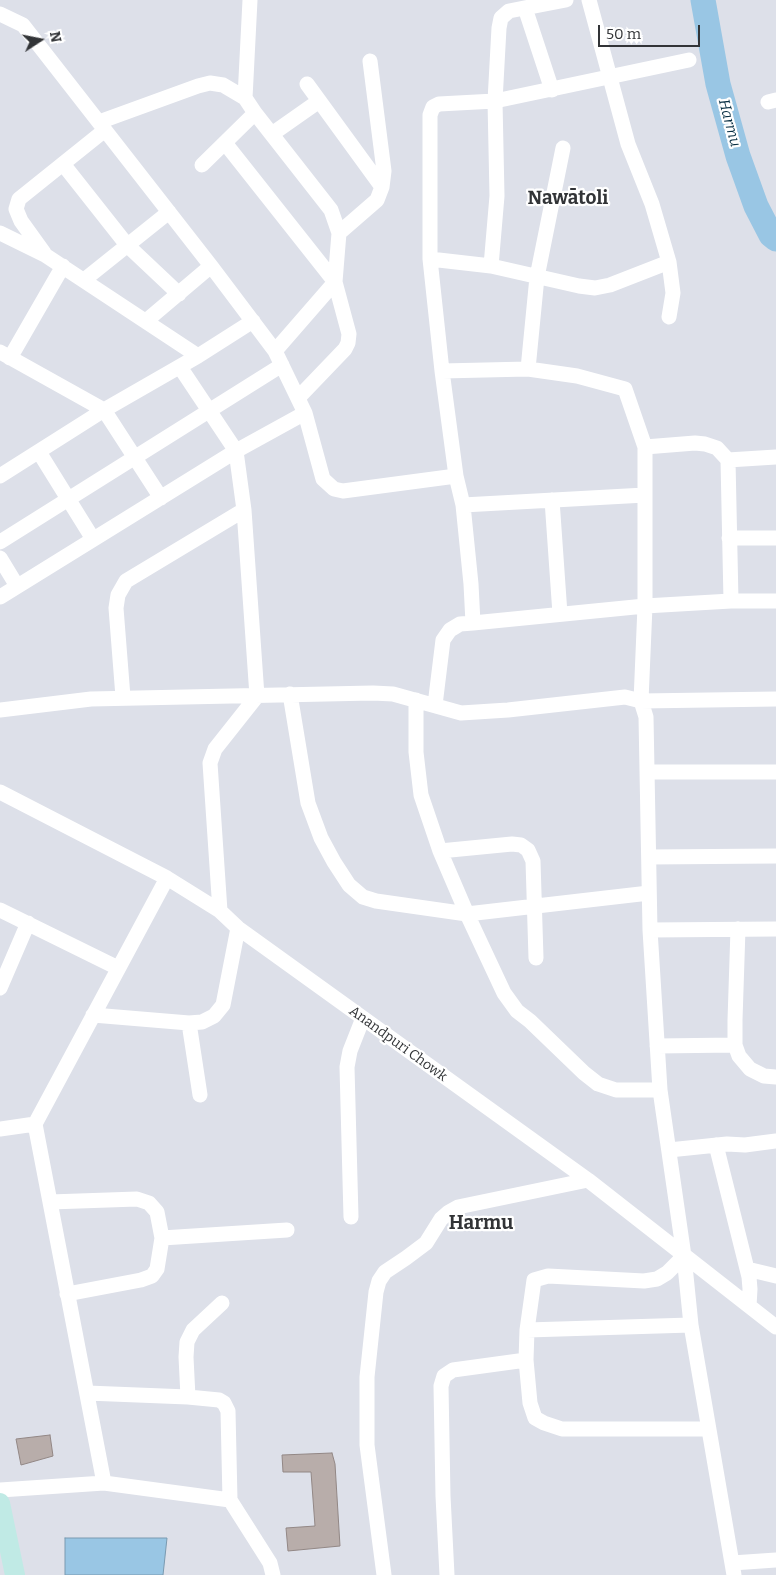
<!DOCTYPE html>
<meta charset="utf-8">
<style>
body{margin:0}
#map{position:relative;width:776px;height:1575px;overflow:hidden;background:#dde0e9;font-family:Bitter,serif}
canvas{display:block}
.north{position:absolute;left:15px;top:15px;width:50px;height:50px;-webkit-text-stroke:4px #fff;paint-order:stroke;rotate:79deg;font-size:14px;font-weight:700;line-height:20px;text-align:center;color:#323437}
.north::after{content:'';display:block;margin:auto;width:18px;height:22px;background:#323437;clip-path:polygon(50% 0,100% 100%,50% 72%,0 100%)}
.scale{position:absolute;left:598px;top:25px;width:102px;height:22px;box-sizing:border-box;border:2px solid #323437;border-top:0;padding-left:6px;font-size:15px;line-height:18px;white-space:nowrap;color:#323437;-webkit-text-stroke:4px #fff;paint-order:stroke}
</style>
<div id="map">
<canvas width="776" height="1575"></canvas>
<div class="north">N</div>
<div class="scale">50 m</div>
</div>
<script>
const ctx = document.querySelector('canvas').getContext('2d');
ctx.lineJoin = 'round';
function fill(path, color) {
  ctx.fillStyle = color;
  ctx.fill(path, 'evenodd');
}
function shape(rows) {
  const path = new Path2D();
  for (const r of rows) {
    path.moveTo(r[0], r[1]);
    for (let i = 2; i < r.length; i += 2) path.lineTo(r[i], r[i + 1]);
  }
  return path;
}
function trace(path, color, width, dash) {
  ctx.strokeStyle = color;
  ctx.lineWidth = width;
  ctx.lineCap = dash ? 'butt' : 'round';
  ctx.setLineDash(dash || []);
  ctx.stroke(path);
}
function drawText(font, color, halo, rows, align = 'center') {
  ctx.font = font + ' Bitter,serif';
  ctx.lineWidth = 4.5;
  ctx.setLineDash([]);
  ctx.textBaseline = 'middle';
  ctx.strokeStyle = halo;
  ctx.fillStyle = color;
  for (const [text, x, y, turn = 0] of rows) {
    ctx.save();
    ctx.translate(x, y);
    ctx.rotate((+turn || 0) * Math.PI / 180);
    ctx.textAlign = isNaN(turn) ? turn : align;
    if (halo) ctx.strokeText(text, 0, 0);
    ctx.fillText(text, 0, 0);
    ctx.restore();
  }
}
const water = shape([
 [65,1538,167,1538,163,1575,65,1575,65,1538]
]);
fill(water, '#99c6e4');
trace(water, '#7a9ab0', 1);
trace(shape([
 [703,0,718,84,738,156,756,206,771,235,776,239]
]), '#99c6e4', 25);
const building = shape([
 [50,1435,53,1456,21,1465,16,1439,50,1435],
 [332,1453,335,1464,340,1546,288,1551,286,1528,315,1526,311,1472,283,1472,282,1455,332,1453]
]);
fill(building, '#b8adaa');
trace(building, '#928785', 1);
trace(shape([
 [589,0,628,144,652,204,669,262,673,293,669,317],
 [525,8,552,90],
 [0,14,23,25,211,266,275,351,305,413,323,479,334,489,343,491,456,476],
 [307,84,382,187],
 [245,98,250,0],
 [768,102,776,100],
 [99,122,198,86,210,83,223,85,245,98,255,113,331,210,339,233,335,282,275,351],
 [272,134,319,101],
 [225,143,335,282,349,334,348,343,345,349,298,398],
 [63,164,127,245,179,294],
 [202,165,255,113],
 [0,233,45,255,198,356],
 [339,233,377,200,382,187,384,171,370,61],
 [44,253,21,221,16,209,19,199,105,130],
 [430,259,491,266,579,286,595,288,610,285,669,262],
 [491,266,497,196,495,101,499,28,501,18,509,11,566,0],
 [84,280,169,212],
 [146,321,211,266],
 [0,352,104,410,161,498],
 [10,358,63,266],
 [180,367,236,451,244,510,257,696,215,749,210,763,220,911],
 [528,369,537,277,563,148],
 [442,371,528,369,577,376,625,389,645,447,645,606,641,701,776,699],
 [645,447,695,443,705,444,717,448,728,460,776,457],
 [39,452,93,539],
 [728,460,731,601],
 [0,476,104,410,198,356,253,321],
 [552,500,560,614],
 [463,505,645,495],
 [729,538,776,538],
 [0,542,282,365],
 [0,558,17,586],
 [0,597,236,451,305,413],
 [473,623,645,606,731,601,776,601],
 [290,694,308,803,321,838,334,862,349,885,363,897,376,901,467,914,649,893],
 [123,697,116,608,118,595,126,581,244,510],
 [416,700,416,752,421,795,440,851,467,914,504,993,517,1011,530,1021,584,1073,598,1084,616,1090,660,1090],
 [435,705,443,640,450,630,460,624,473,623,471,584,463,505,456,476,442,371,430,259,430,115,433,107,439,104,495,101,689,60],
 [0,710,91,699,373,693,393,694,461,713,508,710,625,697,641,701,646,717,650,930,660,1090,684,1256,691,1325,734,1575],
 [647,772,776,772],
 [0,792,167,878,220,911,238,928,588,1180,776,1327],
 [440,851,512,844,521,845,528,850,533,861,536,958],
 [649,857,776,856],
 [0,910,118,968],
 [738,929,735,1020,735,1045,739,1056,750,1069,764,1076,776,1077],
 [650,930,776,929],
 [0,988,28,923],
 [93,1015,189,1023,202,1022,214,1016,223,1005,238,928],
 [189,1023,200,1095],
 [657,1046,735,1045],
 [0,1129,35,1124],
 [716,1145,749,1277,750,1289,749,1306],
 [669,1150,727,1144,745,1145,776,1141],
 [50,1202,137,1199,149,1203,157,1212,162,1238,157,1269,152,1276,141,1280,67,1294],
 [351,1217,347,1067,350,1051,363,1018],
 [162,1238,287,1230],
 [684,1256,667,1273,657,1279,644,1281,548,1276,534,1280,527,1330,526,1360,530,1403,535,1418,544,1423,562,1429,709,1429],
 [747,1269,776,1276],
 [527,1330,691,1325],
 [87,1393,188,1397,219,1400,224,1403,228,1411,230,1500],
 [188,1397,186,1357,187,1342,193,1330,222,1303],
 [104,1483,35,1124,167,878],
 [0,1490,104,1483,230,1500,270,1563,273,1575],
 [732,1563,776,1560],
 [384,1575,367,1445,367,1377,376,1292,379,1281,385,1272,406,1258,426,1243,441,1219,449,1212,458,1207,588,1180],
 [447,1575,443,1496,441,1386,444,1376,453,1370,526,1360]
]), '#fff', 15);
trace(shape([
 [0,1503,15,1575]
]), '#c0eae5', 20);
drawText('14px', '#323437', '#fff', [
 ["Anandpuri Chowk",398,1044,36]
]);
drawText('italic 15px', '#082f43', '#fff', [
 ["Harmu",729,123,75]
]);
drawText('bold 19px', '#323437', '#fff', [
 ["Nawātoli",568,199],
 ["Harmu",481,1224]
]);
</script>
